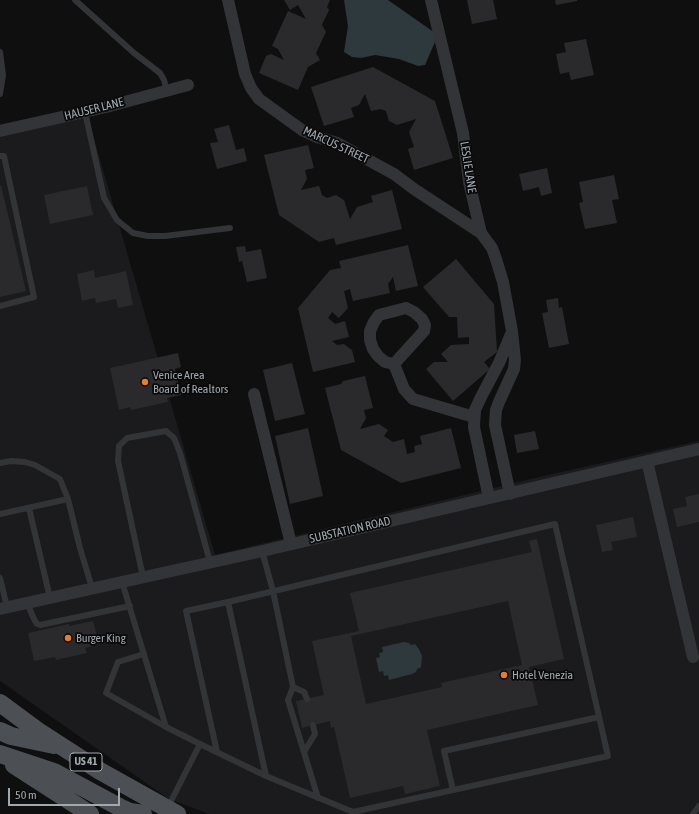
<!DOCTYPE html>
<style>
body{margin:0}
#map{position:relative;width:699px;height:814px;overflow:hidden;background:#0f0f10;font-family:"Asap Condensed",sans-serif}
canvas{display:block}
.scale{position:absolute;left:8px;top:788px;width:112px;height:18px;box-sizing:border-box;border:2px solid #a1a9b0;border-top:0;padding-left:5px;font-size:12px;line-height:14px;white-space:nowrap;color:#a1a9b0;-webkit-text-stroke:3px #0a0a0b;paint-order:stroke}
</style>
<div id="map">
<canvas width="699" height="814"></canvas>
<div class="scale">50 m</div>
</div>
<script>
const ctx = document.querySelector('canvas').getContext('2d');
ctx.lineJoin = 'round';
function fill(path, color) {
  ctx.fillStyle = color;
  ctx.fill(path, 'evenodd');
}
function shape(rows) {
  const path = new Path2D();
  for (const r of rows) {
    path.moveTo(r[0], r[1]);
    for (let i = 2; i < r.length; i += 2) path.lineTo(r[i], r[i + 1]);
  }
  return path;
}
function trace(path, color, width, dash) {
  ctx.strokeStyle = color;
  ctx.lineWidth = width;
  ctx.lineCap = dash ? 'butt' : 'round';
  ctx.setLineDash(dash || []);
  ctx.stroke(path);
}
function drawText(font, color, halo, rows, align = 'center') {
  ctx.font = font + ' "Asap Condensed",sans-serif';
  ctx.lineWidth = 3.5;
  ctx.setLineDash([]);
  ctx.textBaseline = 'middle';
  ctx.strokeStyle = halo;
  ctx.fillStyle = color;
  for (const [text, x, y, turn = 0] of rows) {
    ctx.save();
    ctx.translate(x, y);
    ctx.rotate((+turn || 0) * Math.PI / 180);
    ctx.textAlign = isNaN(turn) ? turn : align;
    if (halo) ctx.strokeText(text, 0, 0);
    ctx.fillText(text, 0, 0);
    ctx.restore();
  }
}
fill(shape([
 [87,115,215,555,535,478,699,441,699,814,209,814,169,799,0,681,0,133]
]), '#1b1b1d');
fill(shape([
 [344,0,388,0,438,35,425,65,418,66,399,59,375,55,361,58,352,57,344,52,348,26],
 [404,642,409,643,411,645,415,644,419,649,422,656,421,667,417,669,416,672,412,674,389,680,388,675,384,676,383,671,379,672,376,658,380,657,379,653,383,652,382,647]
]), '#2d393d');
fill(shape([
 [284,0,330,0,327,7,329,10,322,25,326,32,316,53,320,60,308,67,298,90,259,73,266,56,271,54,284,60,278,49,272,46,288,11,306,19,298,5,290,10],
 [467,0,493,0,497,19,472,24],
 [555,0,577,0,577,1,556,5],
 [586,39,594,75,571,80,569,72,560,74,556,54,566,52,564,43],
 [373,67,435,101,453,158,414,170,408,149,414,147,409,132,416,119,397,125,389,121,386,111,381,109,371,111,365,94,359,105,351,108,354,117,324,126,311,87],
 [229,125,236,150,244,148,247,161,217,169,210,143,218,142,214,129],
 [308,145,314,168,305,170,307,179,301,190,319,186,322,195,327,198,336,195,344,200,350,219,357,207,373,202,371,196,392,190,402,229,336,245,334,238,319,242,279,215,264,155],
 [547,168,552,193,541,196,539,187,523,191,519,174],
 [614,175,619,199,612,200,617,223,585,229,579,203,583,202,579,182],
 [1,185,26,291,0,297,0,186],
 [87,186,93,215,50,224,44,195],
 [408,245,418,286,396,291,393,277,388,284,390,293,353,301,350,289,344,291,348,308,339,318,332,312,328,318,335,324,345,321,349,337,332,341,337,345,344,344,352,350,355,362,313,372,298,308,330,270,341,268,339,261],
 [245,246,246,252,261,249,267,278,247,282,242,261,239,262,236,247],
 [456,259,494,304,497,352,484,362,490,369,453,401,426,369,434,362,448,362,441,354,451,345,469,344,469,337,458,338,457,317,449,317,423,287],
 [94,270,95,278,126,271,133,305,118,308,116,299,96,303,95,298,82,301,77,274],
 [558,298,559,308,562,307,569,344,549,348,542,313,548,312,546,300],
 [178,353,181,367,175,369,181,395,167,398,168,402,131,410,130,407,119,410,110,368],
 [292,363,305,414,275,421,263,370],
 [365,376,373,408,364,410,366,418,360,429,379,424,388,430,384,436,393,442,404,439,407,454,415,452,414,446,422,444,420,436,451,428,461,468,401,483,341,450,325,388,341,384,343,381],
 [308,428,323,496,290,504,275,436],
 [535,431,539,449,517,453,514,435],
 [699,494,699,522,677,527,673,509,687,506,685,497],
 [633,517,637,537,611,542,613,550,602,552,596,525],
 [537,539,564,659,529,667,538,705,427,730,440,786,405,794,403,786,350,798,334,727,331,728,330,721,302,728,296,701,324,695,312,641,359,631,350,593,532,552,529,541],
 [508,601,522,665,441,683,442,687,366,704,351,636],
 [93,621,99,644,85,648,87,653,56,660,55,657,34,661,28,633,69,624,69,626]
]), '#2a2a2c');
trace(shape([
 [75,0,134,53,160,73,164,80,167,91],
 [0,52,3,75,0,94],
 [85,112,104,198,117,220,133,233,148,236,165,236,230,228],
 [0,156,4,156,34,297,0,306],
 [0,463,11,461,25,462,35,465,60,479,68,499,80,548,92,588],
 [29,508,50,598],
 [0,514,68,499],
 [262,551,273,591,293,687,288,700,318,798],
 [143,577,118,461,119,446,127,438,166,431,174,438,180,453,210,562],
 [0,578,7,607],
 [122,582,166,727,106,693,118,662,144,654],
 [27,603,34,619,37,624,40,625,130,606],
 [293,687,304,692,307,699],
 [166,727,200,744,168,807],
 [200,744,266,776,353,812,608,756,555,524,228,602,266,776],
 [217,752,186,611,228,602],
 [304,752,315,734,313,725],
 [453,790,444,751,599,717],
 [693,814,699,806]
]), '#323437', 6);
trace(shape([
 [228,0,245,74,251,88,259,99,302,130,317,137,337,143,394,174,414,189,481,233],
 [431,0,463,133,469,182,481,233,492,248,496,259,503,282,512,331,515,360,514,369,499,402,496,410,495,425,510,494],
 [0,131,106,107,188,85],
 [406,308,414,312,422,319,425,325,424,331,394,364,385,362,378,356,373,349,370,340,370,331,374,322,379,315,406,308],
 [394,364,404,389,413,399,474,417],
 [254,394,291,544],
 [647,461,693,657],
 [489,498,474,427,475,410,481,397,499,363,511,334],
 [0,609,258,552,699,449]
]), '#323437', 12);
trace(shape([
 [0,703,38,731,100,771,177,814],
 [0,731,11,736,54,745],
 [0,754,54,772,121,808,130,812,143,814],
 [14,765,90,814]
]), '#4c5054', 18);
for (const [x, y, r, color] of [
 [145,382,4,"#e67d31"],
 [68,638,4,"#e67d31"],
 [504,675,4,"#e67d31"]
]) {
  const dot = new Path2D();
  dot.arc(x, y, r, 0, 2 * Math.PI);
  ctx.fillStyle = color;
  ctx.fill(dot);
  trace(dot, '#0a0a0b', 1.5);
}
for (const [x, y, w] of [
 [86,762,32]
]) {
  const box = new Path2D();
  box.roundRect(x - w / 2, y - 9, w, 18, 3);
  ctx.fillStyle = '#0a0a0b';
  ctx.fill(box);
  trace(box, '#a1a9b0', 1);
}
drawText('bold 11px', '#a1a9b0', null, [
 ["US 41",86,762]
]);
drawText('12px', '#a1a9b0', '#0a0a0b', [
 ["HAUSER LANE",94,109,-14],
 ["MARCUS STREET",336,145,25],
 ["LESLIE LANE",468,167,81],
 ["SUBSTATION ROAD",350,530,-13]
]);
drawText('12px', '#a1a9b0', '#0a0a0b', [
 ["Venice Area",153,375],
 ["Board of Realtors",153,389],
 ["Burger King",76,638],
 ["Hotel Venezia",512,675]
], 'left');
</script>
